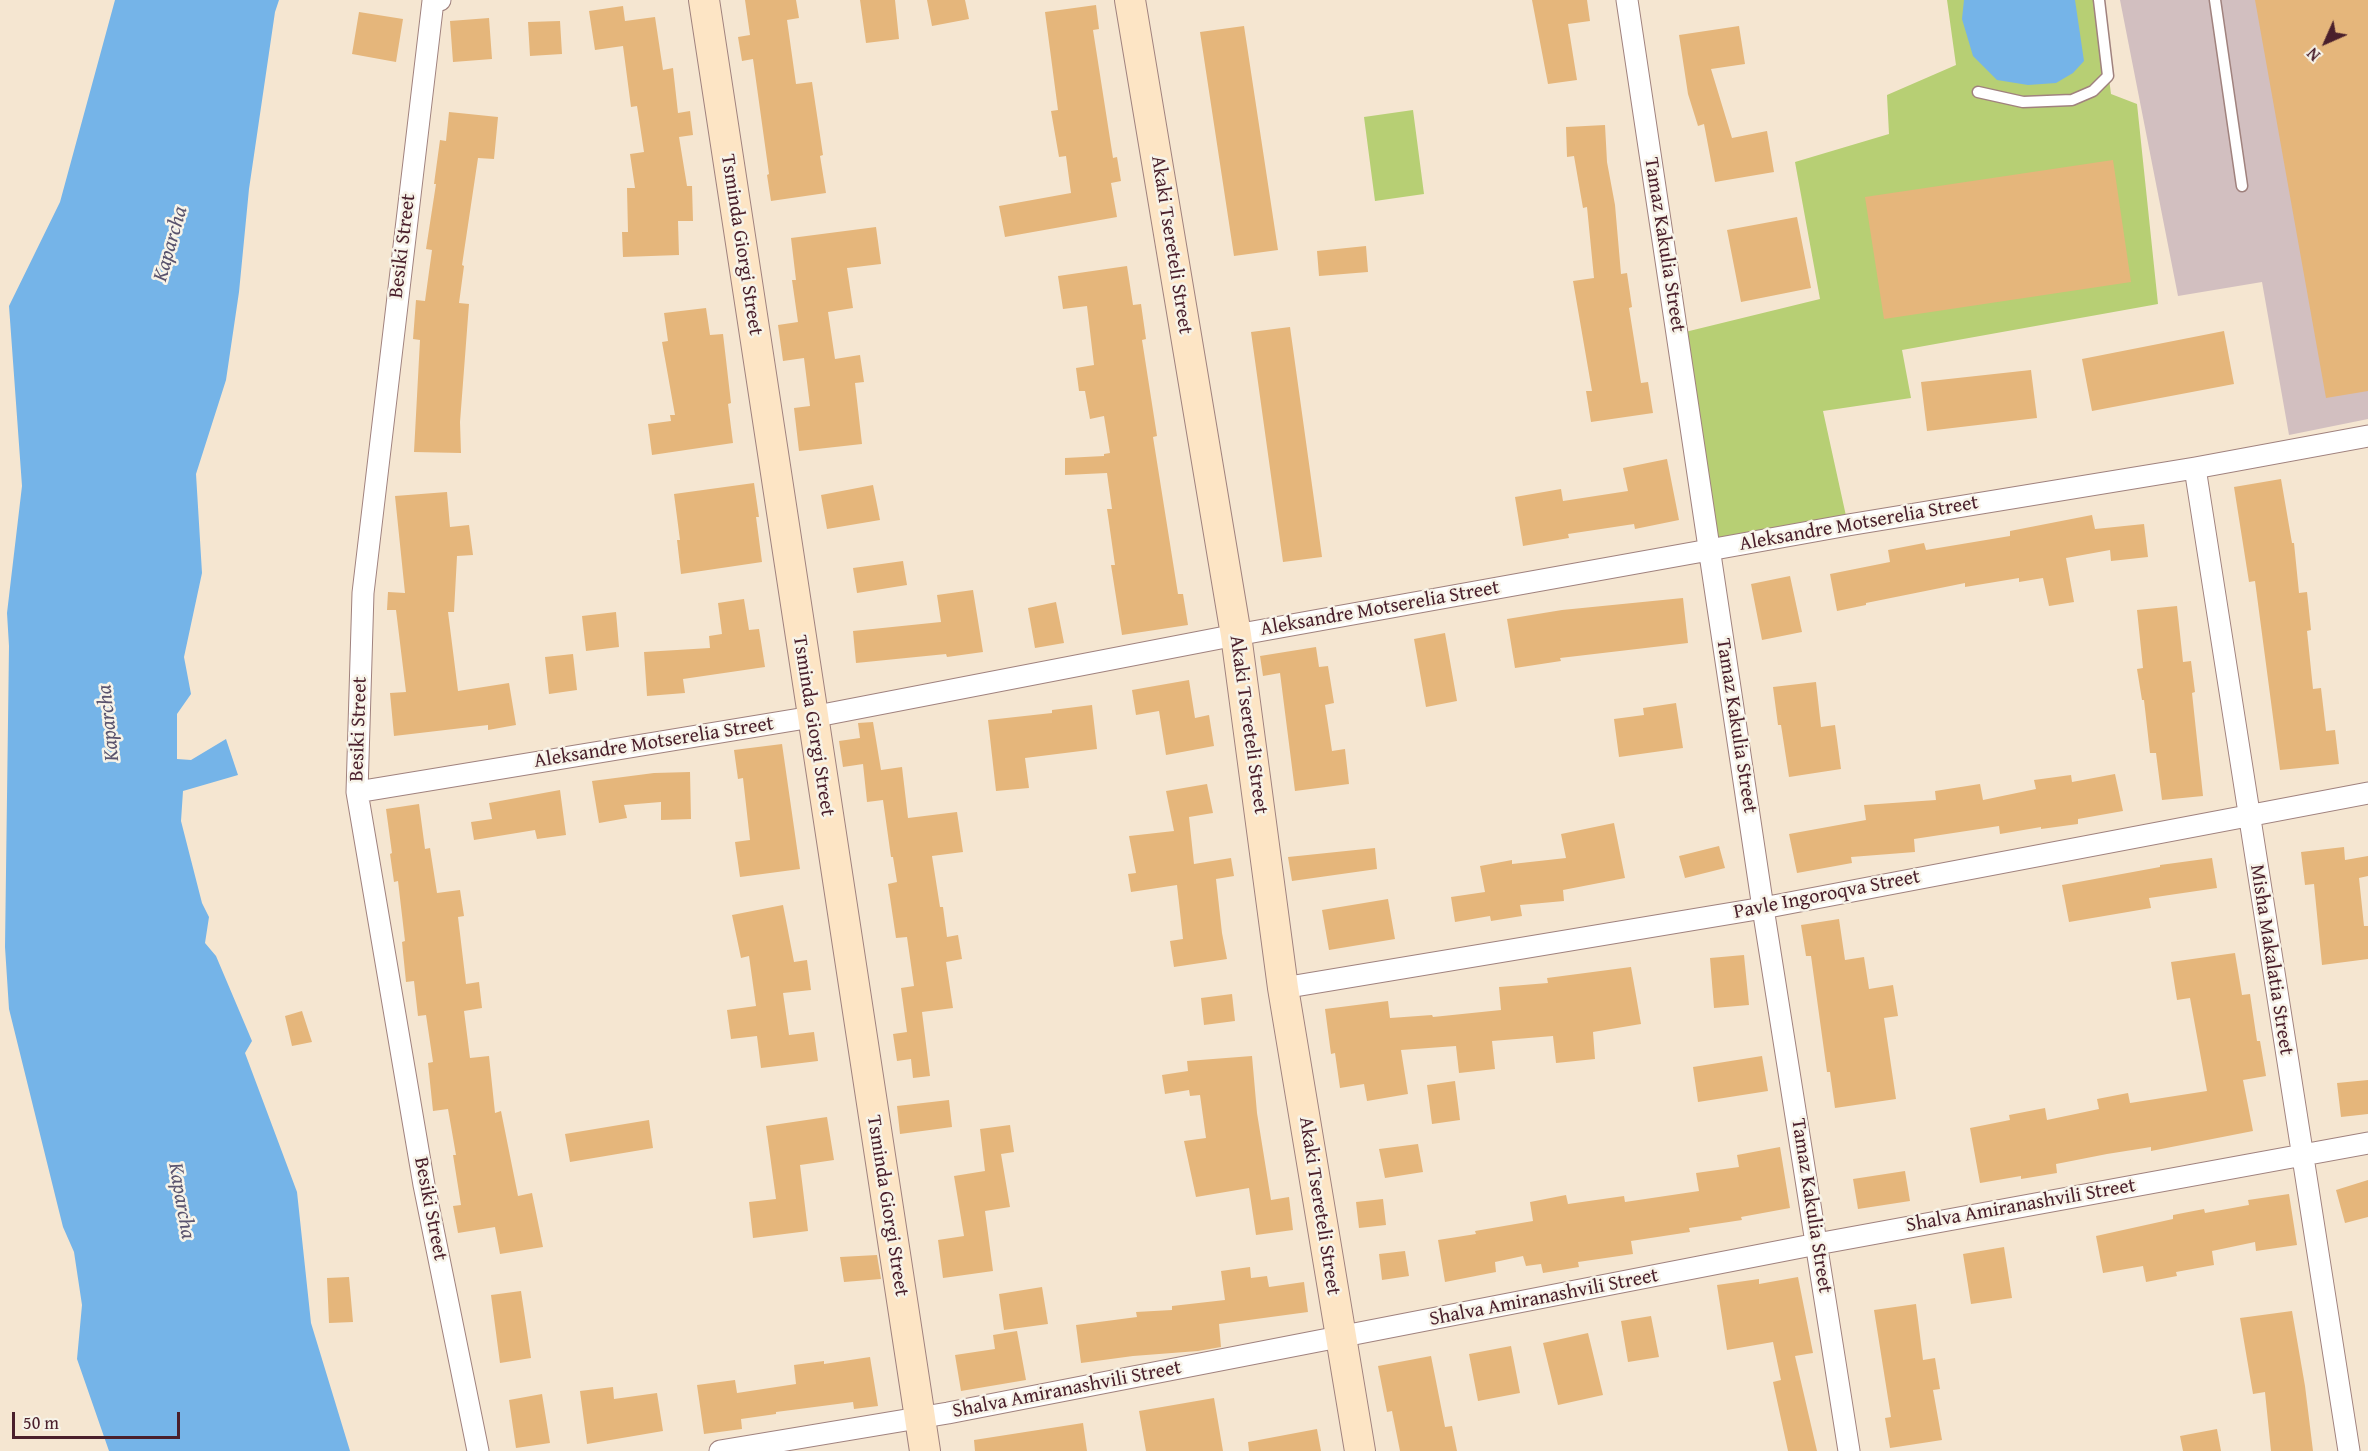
<!DOCTYPE html>
<style>
body{margin:0}
#map{position:relative;width:2368px;height:1451px;overflow:hidden;background:#f5e6d1;font-family:"Gentium Book Plus",serif}
canvas{display:block}
.north{position:absolute;left:2296px;top:12px;width:60px;height:60px;-webkit-text-stroke:4px #f7f3e8;paint-order:stroke;rotate:225deg;font-size:16px;font-weight:700;line-height:24px;text-align:center;color:#4a1f2b}
.north::after{content:'';display:block;margin:auto;width:21px;height:27px;background:#4a1f2b;clip-path:polygon(50% 0,100% 100%,50% 72%,0 100%)}
.scale{position:absolute;left:12px;top:1412px;width:168px;height:27px;box-sizing:border-box;border:3px solid #4a1f2b;border-top:0;padding-left:8px;font-size:18px;line-height:21px;white-space:nowrap;color:#4a1f2b;-webkit-text-stroke:4px #f7f3e8;paint-order:stroke}
</style>
<div id="map">
<canvas width="2368" height="1451"></canvas>
<div class="north">N</div>
<div class="scale">50 m</div>
</div>
<script>
const ctx = document.querySelector('canvas').getContext('2d');
ctx.lineJoin = 'round';
function fill(path, color) {
  ctx.fillStyle = color;
  ctx.fill(path, 'evenodd');
}
function shape(rows) {
  const path = new Path2D();
  for (const r of rows) {
    path.moveTo(r[0], r[1]);
    for (let i = 2; i < r.length; i += 2) path.lineTo(r[i], r[i + 1]);
  }
  return path;
}
function trace(path, color, width, dash) {
  ctx.strokeStyle = color;
  ctx.lineWidth = width;
  ctx.lineCap = dash ? 'butt' : 'round';
  ctx.setLineDash(dash || []);
  ctx.stroke(path);
}
function drawText(font, color, halo, rows, align = 'center') {
  ctx.font = font + ' "Gentium Book Plus",serif';
  ctx.lineWidth = 5;
  ctx.setLineDash([]);
  ctx.textBaseline = 'middle';
  ctx.strokeStyle = halo;
  ctx.fillStyle = color;
  for (const [text, x, y, turn = 0] of rows) {
    ctx.save();
    ctx.translate(x, y);
    ctx.rotate((+turn || 0) * Math.PI / 180);
    ctx.textAlign = isNaN(turn) ? turn : align;
    if (halo) ctx.strokeText(text, 0, 0);
    ctx.fillText(text, 0, 0);
    ctx.restore();
  }
}
fill(shape([
 [2120,0,2368,0,2368,419,2289,435,2262,282,2178,296]
]), '#d2bfc0');
fill(shape([
 [1947,0,2099,0,2111,94,2137,104,2158,304,1902,350,1911,398,1823,411,1848,525,1709,550,1677,334,1820,299,1795,162,1889,134,1887,95,1956,65],
 [1413,110,1424,194,1375,201,1364,117]
]), '#b7cf74');
fill(shape([
 [115,0,279,0,275,12,249,189,239,292,226,380,196,474,202,573,184,657,191,694,177,714,177,759,191,760,226,739,238,775,183,791,181,821,202,903,209,917,205,943,216,956,252,1041,245,1053,297,1192,311,1323,350,1451,109,1451,77,1359,82,1305,74,1252,63,1227,57,1203,9,1009,5,947,9,646,7,613,22,486,9,306,60,202],
 [1964,0,2075,0,2084,61,2073,73,2056,83,2028,85,1997,80,1973,56,1962,19]
]), '#75b4e8');
fill(shape([
 [745,0,796,0,799,18,787,20,796,84,812,82,823,155,820,156,826,193,771,201,767,175,769,174,753,59,742,61,738,37,750,35],
 [860,0,895,0,899,39,866,43],
 [927,0,965,0,969,19,932,26],
 [1532,0,1587,0,1590,21,1568,24,1577,80,1548,84],
 [2255,0,2368,0,2368,391,2326,398],
 [1096,5,1099,29,1093,30,1113,158,1117,157,1121,181,1111,183,1117,217,1005,237,999,206,1071,193,1066,156,1059,157,1051,111,1058,110,1045,12],
 [623,6,625,21,655,17,663,70,673,68,678,113,690,111,693,135,679,137,687,186,692,186,693,221,678,221,679,255,623,257,622,232,628,232,627,188,635,188,630,154,644,152,637,106,631,107,623,46,595,50,589,11],
 [359,12,403,19,396,62,352,54],
 [489,18,492,59,453,62,450,21],
 [560,21,562,54,530,56,528,22],
 [1244,26,1278,250,1234,256,1200,32],
 [1739,26,1745,64,1711,69,1732,138,1767,131,1774,172,1715,182,1704,124,1698,126,1688,94,1679,35],
 [449,112,498,117,494,159,478,158,462,265,464,266,459,303,469,304,460,422,461,453,414,452,420,340,413,339,416,300,425,301,432,250,426,249,436,184,434,184,440,140,446,141],
 [1605,125,1607,162,1615,205,1621,274,1627,273,1632,307,1629,308,1641,383,1648,382,1653,413,1591,422,1586,391,1592,391,1573,281,1594,278,1587,207,1583,208,1574,156,1567,157,1566,127],
 [2113,160,2131,282,1884,319,1865,197],
 [1797,217,1811,288,1741,302,1727,230],
 [876,227,881,264,847,268,853,308,828,312,835,359,860,355,864,382,855,383,862,444,799,451,794,408,810,406,804,358,783,361,778,325,798,322,792,280,796,280,791,238],
 [1366,246,1368,272,1319,276,1317,251],
 [1127,266,1133,305,1141,304,1146,339,1142,340,1157,436,1153,437,1178,594,1183,594,1188,625,1122,635,1111,565,1115,565,1107,509,1112,509,1107,473,1065,475,1065,458,1104,456,1104,454,1110,453,1104,416,1090,419,1085,391,1079,391,1076,368,1094,365,1087,306,1063,309,1058,276],
 [706,308,710,335,723,334,731,403,728,404,733,443,652,455,648,424,671,421,670,415,675,415,662,342,668,341,664,313],
 [1290,327,1322,557,1283,562,1251,332],
 [2224,331,2234,384,2092,411,2082,359],
 [2031,370,2037,418,1927,431,1921,382],
 [1667,459,1679,520,1635,529,1634,524,1568,534,1569,538,1523,546,1515,497,1561,489,1563,501,1628,491,1623,468],
 [2281,479,2292,543,2294,543,2299,593,2307,592,2311,630,2307,631,2313,689,2321,688,2326,731,2335,730,2339,764,2280,770,2255,581,2249,582,2234,487],
 [754,483,759,517,756,517,762,562,681,574,677,540,680,540,674,494],
 [873,485,880,520,827,529,821,495],
 [447,492,450,527,469,525,473,555,457,556,454,612,448,612,458,691,509,683,516,725,488,730,488,725,394,736,390,693,406,692,396,610,387,610,388,592,405,593,395,496],
 [2092,515,2095,529,2144,524,2148,557,2111,561,2110,550,2066,558,2074,602,2049,606,2043,578,2019,582,2019,578,1965,587,1965,583,1866,603,1866,605,1837,611,1830,574,1890,562,1888,550,1924,543,1926,550,2010,536,2010,531],
 [903,561,907,585,857,593,853,568],
 [1790,576,1802,632,1762,640,1751,584],
 [973,590,983,652,947,657,946,654,856,663,853,631,941,622,937,595],
 [1683,598,1688,643,1560,658,1561,661,1515,668,1507,619,1562,610],
 [744,599,749,630,759,629,765,667,683,679,685,693,647,696,644,652,710,648,709,636,722,634,718,603],
 [1056,602,1064,643,1035,648,1028,608],
 [2177,606,2183,662,2191,661,2195,692,2192,693,2203,796,2162,800,2156,753,2150,753,2144,700,2142,700,2137,669,2143,668,2137,610],
 [616,612,619,647,586,651,582,616],
 [1445,633,1457,701,1426,707,1414,639],
 [1316,647,1319,667,1328,666,1334,703,1325,705,1332,751,1345,749,1349,784,1295,791,1280,673,1263,676,1260,656],
 [573,654,577,690,549,694,545,657],
 [1189,680,1195,718,1209,715,1214,746,1166,755,1159,711,1136,715,1132,690],
 [1816,682,1821,727,1835,725,1841,769,1789,777,1781,725,1778,725,1773,687],
 [1676,703,1683,748,1619,757,1614,719,1644,715,1643,708],
 [1092,705,1097,749,1025,758,1029,788,996,791,988,720,1052,713,1052,710],
 [873,722,881,770,902,767,908,818,957,812,963,852,932,856,940,907,943,907,947,937,958,935,962,959,946,962,953,1008,922,1012,930,1076,913,1078,911,1059,897,1061,893,1034,907,1032,901,988,914,986,907,937,896,938,888,884,897,882,893,857,891,857,883,800,867,802,863,764,843,767,839,741,860,738,858,723],
 [782,744,800,869,740,877,735,842,750,840,743,778,738,779,734,750],
 [690,772,691,819,661,820,661,802,624,805,627,818,599,823,592,781,654,773],
 [2115,774,2123,811,2078,819,2078,824,2041,829,2041,827,2000,834,1999,826,1914,839,1915,852,1851,857,1852,863,1797,873,1789,834,1866,820,1864,805,1936,800,1935,791,1980,784,1983,800,2036,789,2034,780,2071,775,2072,782],
 [1207,784,1213,813,1189,817,1194,864,1231,858,1234,876,1216,879,1222,933,1227,959,1174,967,1170,941,1183,939,1177,885,1131,892,1128,874,1136,873,1129,836,1174,831,1166,791],
 [560,790,566,835,537,839,535,830,474,840,471,822,492,819,489,803],
 [419,804,425,849,430,848,437,893,460,890,464,916,458,917,466,984,479,982,482,1008,464,1011,470,1058,489,1056,495,1113,501,1111,518,1196,532,1193,543,1247,500,1254,495,1227,458,1233,453,1206,461,1205,453,1155,456,1155,448,1109,433,1111,428,1063,433,1062,426,1015,418,1016,414,981,406,982,402,942,405,941,398,881,394,882,390,854,392,853,386,809],
 [1614,823,1625,878,1563,890,1564,901,1520,905,1522,916,1491,921,1490,916,1455,922,1451,897,1485,892,1480,866,1512,860,1512,864,1566,858,1561,834],
 [1719,846,1725,868,1685,878,1679,856],
 [2344,847,2345,860,2368,856,2368,876,2359,878,2364,926,2368,926,2368,959,2322,965,2314,884,2305,885,2301,852],
 [1375,848,1377,869,1292,881,1288,857],
 [2212,858,2217,888,2149,898,2151,908,2069,922,2062,885,2160,867,2160,865],
 [1388,899,1395,939,1329,950,1322,910],
 [783,905,794,962,807,960,811,990,783,993,789,1035,814,1032,818,1061,761,1068,757,1036,731,1039,727,1010,756,1006,749,956,741,958,732,915],
 [1839,919,1845,960,1864,957,1869,989,1893,985,1898,1016,1884,1018,1896,1099,1835,1108,1830,1072,1827,1072,1811,956,1806,956,1801,925],
 [2235,953,2242,995,2250,994,2257,1041,2260,1041,2266,1076,2243,1080,2253,1131,2151,1151,2151,1147,2107,1154,2056,1164,2057,1173,2021,1179,2021,1176,1980,1183,1970,1128,2010,1120,2009,1115,2045,1108,2047,1120,2099,1109,2097,1099,2128,1093,2130,1103,2207,1091,2190,998,2177,1000,2171,962],
 [1744,955,1749,1005,1714,1008,1710,958],
 [1631,967,1641,1024,1593,1032,1595,1059,1556,1063,1553,1036,1492,1041,1495,1069,1459,1073,1456,1046,1401,1050,1408,1094,1367,1101,1364,1084,1340,1088,1335,1053,1331,1054,1325,1009,1388,1001,1390,1018,1432,1015,1433,1017,1501,1010,1499,987,1548,983,1547,978],
 [1232,994,1235,1021,1204,1025,1201,998],
 [302,1011,312,1042,292,1046,285,1016],
 [1252,1056,1257,1113,1271,1200,1289,1197,1293,1230,1256,1235,1249,1188,1196,1197,1184,1141,1206,1138,1200,1095,1190,1096,1189,1090,1165,1094,1162,1075,1188,1071,1187,1061],
 [1762,1056,1768,1091,1698,1102,1693,1067],
 [2368,1080,2368,1114,2341,1117,2337,1083],
 [1455,1081,1460,1120,1432,1124,1427,1085],
 [949,1100,952,1127,900,1134,897,1106],
 [827,1117,834,1160,800,1165,808,1231,753,1238,749,1202,776,1199,766,1126],
 [649,1120,653,1148,570,1162,565,1134],
 [1010,1125,1014,1152,1001,1154,1010,1207,985,1211,993,1271,943,1278,938,1240,964,1236,954,1176,985,1171,980,1129],
 [1418,1144,1423,1172,1385,1178,1379,1149],
 [1780,1147,1790,1208,1741,1217,1742,1220,1689,1228,1690,1232,1631,1241,1633,1254,1578,1262,1579,1267,1543,1273,1541,1264,1526,1266,1523,1256,1495,1262,1496,1272,1445,1282,1438,1240,1476,1234,1475,1231,1533,1221,1530,1202,1566,1195,1568,1204,1624,1196,1625,1202,1699,1191,1696,1173,1739,1167,1737,1155],
 [1905,1171,1910,1201,1858,1209,1853,1179],
 [2368,1180,2368,1217,2345,1223,2336,1190],
 [2289,1194,2297,1245,2256,1251,2255,1242,2212,1251,2214,1265,2176,1272,2177,1276,2146,1282,2143,1266,2103,1273,2096,1236,2173,1219,2173,1215,2204,1209,2205,1213,2249,1205,2248,1200],
 [1383,1199,1386,1225,1359,1228,1356,1202],
 [2004,1247,2012,1298,1971,1304,1963,1254],
 [1405,1251,1409,1276,1382,1280,1379,1254],
 [877,1255,881,1279,844,1282,840,1257],
 [1250,1267,1251,1278,1267,1276,1269,1287,1304,1282,1308,1312,1219,1324,1221,1347,1198,1351,1133,1356,1081,1363,1076,1325,1137,1317,1136,1312,1172,1310,1172,1306,1225,1300,1221,1271],
 [349,1277,353,1322,329,1323,327,1278],
 [1798,1277,1813,1353,1795,1356,1817,1451,1788,1451,1773,1382,1781,1380,1773,1342,1727,1350,1717,1285,1759,1279,1759,1284],
 [1042,1287,1048,1324,1004,1330,999,1294],
 [521,1291,531,1358,500,1363,491,1295],
 [1916,1304,1923,1360,1935,1358,1940,1389,1933,1390,1942,1440,1890,1448,1885,1418,1891,1417,1874,1310],
 [2292,1311,2305,1386,2313,1451,2271,1451,2265,1392,2253,1394,2240,1318],
 [1651,1316,1659,1357,1628,1362,1621,1321],
 [1017,1331,1026,1380,961,1391,955,1355,995,1349,993,1335],
 [1588,1333,1603,1395,1558,1405,1543,1343],
 [1511,1346,1520,1393,1478,1401,1469,1354],
 [1431,1356,1445,1427,1452,1426,1457,1451,1400,1451,1392,1411,1387,1412,1378,1366],
 [870,1357,878,1406,854,1409,853,1402,776,1412,776,1414,741,1419,742,1429,704,1434,697,1385,735,1380,737,1393,796,1384,794,1365,824,1361,824,1364],
 [613,1387,614,1399,657,1393,663,1431,587,1444,580,1391],
 [542,1394,550,1443,516,1448,509,1400],
 [1214,1398,1223,1451,1146,1451,1139,1411],
 [1083,1423,1087,1451,975,1451,974,1440],
 [1317,1429,1321,1451,1249,1451,1248,1442],
 [2217,1429,2221,1451,2183,1451,2180,1436]
]), '#e5b67b');
const lane = shape([
 [2215,0,2242,186],
 [1978,92,2023,102,2072,100,2093,91,2108,76,2099,0]
]);
const street = shape([
 [440,0,433,1,363,593,357,792,424,1185,478,1451],
 [1627,0,1763,908,1849,1451],
 [2195,468,2349,1451],
 [357,792,812,717,1236,635,1848,525,2195,468,2368,436],
 [1283,988,1763,908,2368,793],
 [720,1451,948,1413,1817,1244,2368,1143]
]);
const secondary = shape([
 [704,0,925,1451],
 [1130,0,1236,635,1283,988,1360,1451]
]);
trace(lane, '#a0827e', 13);
trace(street, '#a0827e', 23);
trace(secondary, '#a0827e', 32);
trace(lane, '#fff', 10);
trace(street, '#fff', 21);
trace(secondary, '#fde5c5', 30);
drawText('20px', '#4a1f2b', '#f7f3e8', [
 ["Tsminda Giorgi Street",741,245,81],
 ["Akaki Tsereteli Street",1171,245,81],
 ["Tamaz Kakulia Street",1664,245,81],
 ["Besiki Street",403,246,-83],
 ["Aleksandre Motserelia Street",1859,524,-10],
 ["Aleksandre Motserelia Street",1380,609,-10],
 ["Akaki Tsereteli Street",1248,725,82],
 ["Tsminda Giorgi Street",813,726,81],
 ["Tamaz Kakulia Street",1736,726,81],
 ["Besiki Street",359,729,-88],
 ["Aleksandre Motserelia Street",654,743,-9],
 ["Pavle Ingoroqva Street",1827,895,-11],
 ["Misha Makalatia Street",2271,960,81],
 ["Tsminda Giorgi Street",887,1206,81],
 ["Akaki Tsereteli Street",1319,1206,81],
 ["Tamaz Kakulia Street",1811,1206,81],
 ["Shalva Amiranashvili Street",2021,1206,-10],
 ["Besiki Street",430,1209,79],
 ["Shalva Amiranashvili Street",1544,1298,-11],
 ["Shalva Amiranashvili Street",1067,1390,-11]
]);
drawText('italic 21px', '#59536d', '#f7f3e8', [
 ["Kaparcha",171,244,-74],
 ["Kaparcha",109,723,-96],
 ["Kaparcha",181,1201,80]
]);
</script>
